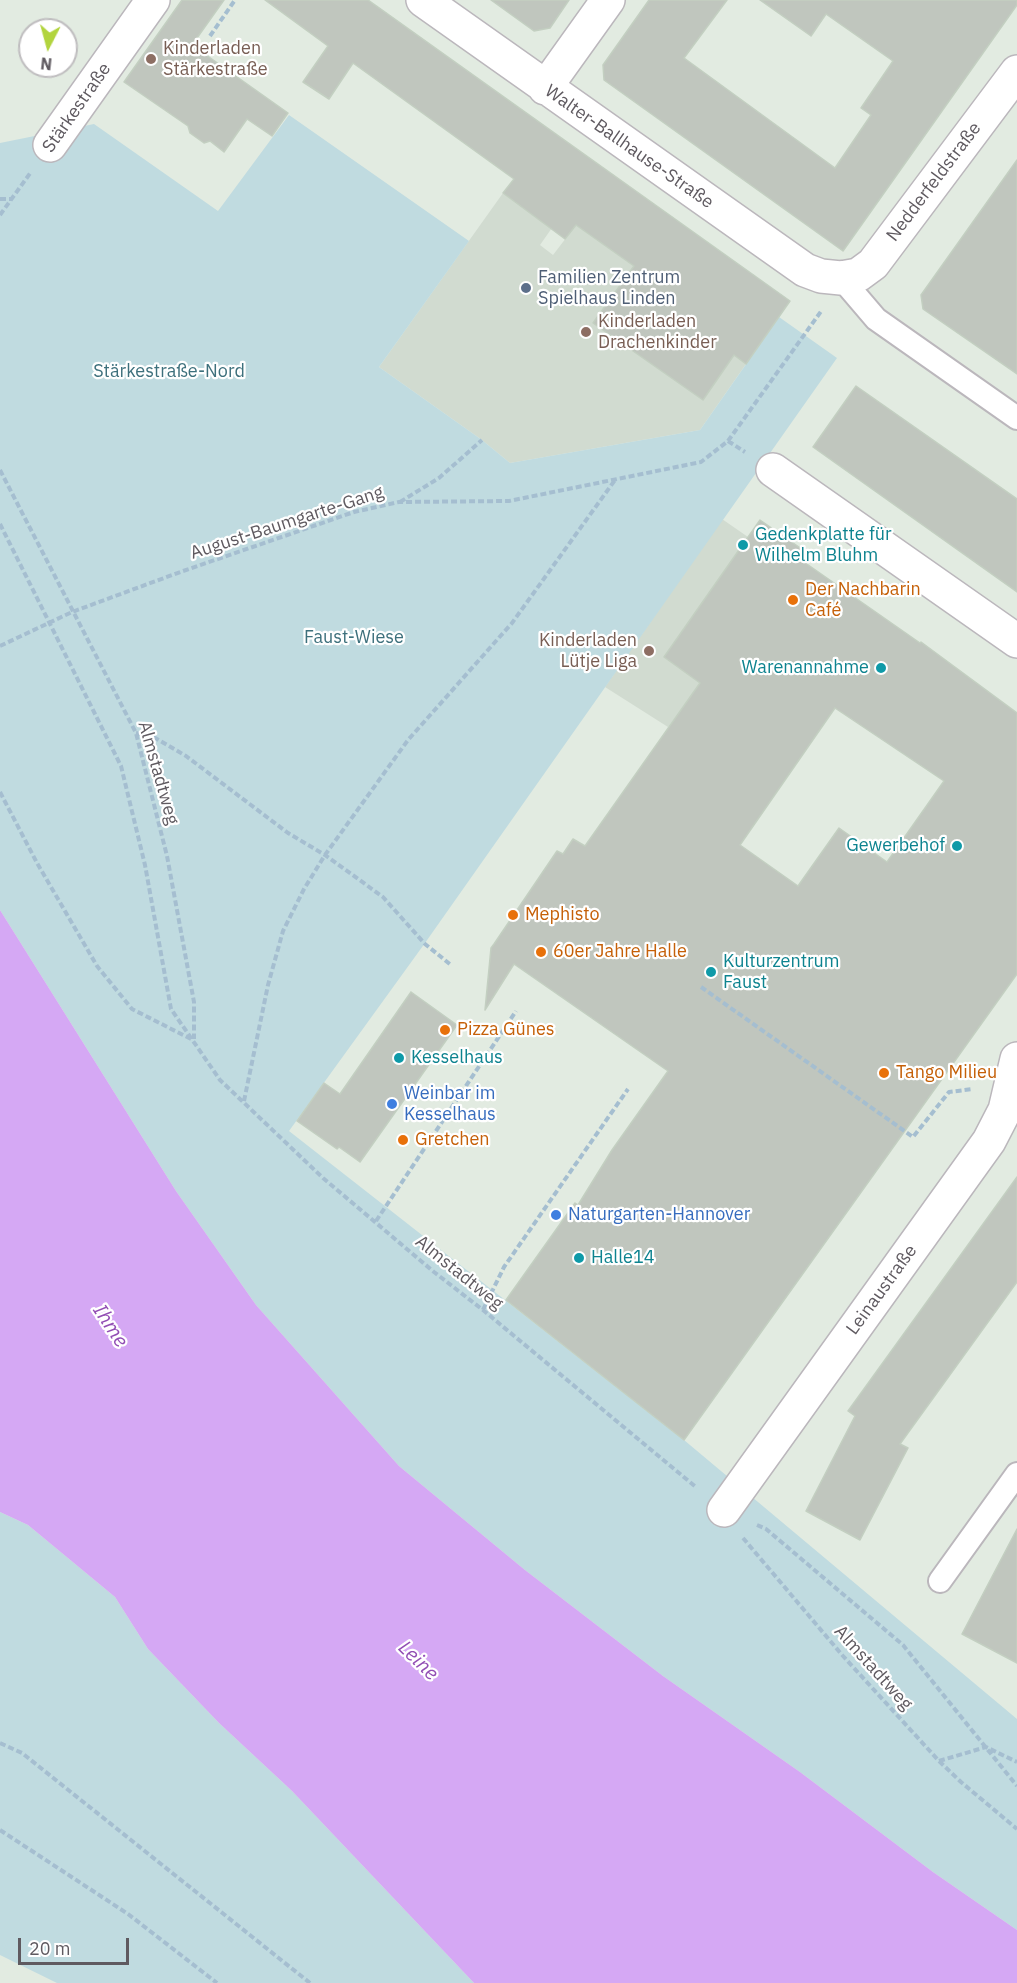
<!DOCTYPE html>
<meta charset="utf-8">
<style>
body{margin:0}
#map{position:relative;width:1017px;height:1983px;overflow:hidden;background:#e2ebe1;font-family:"IBM Plex Sans",sans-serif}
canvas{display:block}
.north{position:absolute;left:18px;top:18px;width:60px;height:60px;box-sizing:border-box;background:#fff;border:2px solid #bfbdbf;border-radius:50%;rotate:186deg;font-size:16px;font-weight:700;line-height:24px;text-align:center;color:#5f5a60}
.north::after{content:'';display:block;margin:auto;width:21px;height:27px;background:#b2d43e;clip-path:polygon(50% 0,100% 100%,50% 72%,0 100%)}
.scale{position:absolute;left:18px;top:1938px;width:111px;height:27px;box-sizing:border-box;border:3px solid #5f5a60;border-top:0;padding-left:8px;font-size:18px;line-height:21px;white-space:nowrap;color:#5f5a60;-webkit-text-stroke:4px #fff;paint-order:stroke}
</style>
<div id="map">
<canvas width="1017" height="1983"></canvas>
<div class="north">N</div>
<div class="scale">20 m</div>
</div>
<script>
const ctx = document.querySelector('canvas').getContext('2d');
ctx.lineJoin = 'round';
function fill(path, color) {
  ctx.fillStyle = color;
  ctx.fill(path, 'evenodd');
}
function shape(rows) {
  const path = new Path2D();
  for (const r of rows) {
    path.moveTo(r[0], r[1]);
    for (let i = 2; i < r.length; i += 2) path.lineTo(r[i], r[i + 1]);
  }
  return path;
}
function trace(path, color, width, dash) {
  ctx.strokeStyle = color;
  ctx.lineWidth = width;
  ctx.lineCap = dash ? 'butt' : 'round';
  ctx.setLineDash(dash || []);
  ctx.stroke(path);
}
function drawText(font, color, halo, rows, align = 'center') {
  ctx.font = font + ' "IBM Plex Sans",sans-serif';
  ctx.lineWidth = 4.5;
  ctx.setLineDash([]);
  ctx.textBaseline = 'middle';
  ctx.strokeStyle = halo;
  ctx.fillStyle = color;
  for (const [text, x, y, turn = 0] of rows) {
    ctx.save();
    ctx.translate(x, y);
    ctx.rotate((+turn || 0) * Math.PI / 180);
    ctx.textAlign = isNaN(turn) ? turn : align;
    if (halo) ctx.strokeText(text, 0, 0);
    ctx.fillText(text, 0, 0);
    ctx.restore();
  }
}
fill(shape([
 [503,193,528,211,561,215,540,245,553,255,576,225,605,245,641,195,790,301,700,430,510,463,482,440,379,367],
 [722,519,748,537,664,657,702,684,668,727,605,687]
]), '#d1dbd0');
fill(shape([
 [289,115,469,241,379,367,482,440,510,463,700,430,779,317,837,358,425,943,289,1131,684,1440,1017,1719,1017,1930,933,1872,800,1772,663,1676,525,1570,399,1466,256,1305,176,1191,0,910,0,143,94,124,218,211],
 [0,1512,28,1525,115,1597,148,1649,219,1723,292,1791,474,1983,57,1983,0,1955]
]), '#c0dbe0');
fill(shape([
 [0,910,176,1191,256,1305,399,1466,525,1570,663,1676,800,1772,933,1872,1017,1930,1017,1983,474,1983,292,1791,219,1723,148,1649,115,1597,28,1525,0,1512]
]), '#d5a8f4');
const building = shape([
 [182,0,224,0,192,45,288,113,272,136,247,119,224,152,210,141,204,143,190,133,188,126,124,82,182,0],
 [265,0,368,0,790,301,746,364,734,355,703,400,593,323,634,266,576,225,565,239,503,193,514,179,353,63,329,99,303,82,328,46,265,0],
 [491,0,569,0,550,28,534,31,491,0],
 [649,0,727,0,684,58,835,168,871,115,861,108,893,61,826,14,811,36,760,0,1017,0,1017,5,843,251,604,80,603,65,649,0],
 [1017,160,1017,374,923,309,921,295,1017,160],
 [856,386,1017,499,1017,592,813,447,856,386],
 [760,520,809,554,804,562,920,643,921,642,1017,713,1017,974,684,1440,506,1300,575,1203,578,1205,612,1150,668,1071,514,964,485,1010,491,948,494,944,557,851,563,854,573,839,585,846,700,683,664,657,760,520],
 [835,708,944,781,887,862,839,828,798,886,740,845,835,708],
 [411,992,457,1025,360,1162,339,1147,337,1149,297,1121,324,1083,340,1094,411,992],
 [1017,1177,1017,1282,900,1444,908,1448,860,1540,806,1511,855,1416,848,1411,1017,1177],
 [1017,1529,1017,1663,962,1634,1017,1529]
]);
fill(building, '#c0c6be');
trace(building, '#c3cfc1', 1.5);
const lane = shape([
 [841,278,876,319,1017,418],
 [940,1581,1017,1474]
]);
const street = shape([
 [423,0,805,270,821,276,841,278,858,275,873,264,1017,72],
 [545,88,608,0],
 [50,145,153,0],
 [773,470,1017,641],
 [724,1510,989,1141,1005,1110,1017,1059]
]);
trace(lane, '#bbb7bc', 26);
trace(street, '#bbb7bc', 36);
trace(shape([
 [210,36,235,0],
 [0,199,11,199],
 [0,215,31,172],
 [728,441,745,452],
 [0,470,136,733,167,856,194,1002,194,1039],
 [400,502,439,478,482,440],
 [0,524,121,766,145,865,171,1009,220,1080,323,1178,434,1272,483,1310,697,1488],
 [0,646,72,612,183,571,354,512,399,502,509,501,701,462,728,441,822,310],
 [136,733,152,736,186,756,288,833,325,855,383,897,425,944,451,965],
 [0,792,37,863,97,966,132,1009,193,1040],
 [701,987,913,1137,949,1092,973,1089],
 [244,1101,268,985,283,931,304,889,325,855,408,740,512,623,615,480],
 [376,1221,516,1011],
 [483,1310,504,1267,628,1089],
 [757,1525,766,1529,903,1645,1017,1786],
 [743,1538,843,1656,939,1761,961,1782,1017,1829],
 [0,1743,22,1753,310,1983],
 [939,1761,986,1747,1017,1762],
 [0,1830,128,1914,217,1983]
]), '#a5bed0', 4, [6, 3]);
trace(lane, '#fff', 22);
trace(street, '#fff', 33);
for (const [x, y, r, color] of [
 [151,59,6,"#8d6e63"],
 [526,288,6,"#5c6f8a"],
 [586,332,6,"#8d6e63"],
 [743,545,6,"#0f9aa8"],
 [793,600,6,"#e8710a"],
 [649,651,6,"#8d6e63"],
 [881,668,6,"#0f9aa8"],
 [957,846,6,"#0f9aa8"],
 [513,915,6,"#e8710a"],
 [541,952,6,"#e8710a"],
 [711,972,6,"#0f9aa8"],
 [445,1030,6,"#e8710a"],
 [399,1058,6,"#0f9aa8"],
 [884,1073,6,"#e8710a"],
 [392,1104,6,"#3f7fe0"],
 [403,1140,6,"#e8710a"],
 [556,1215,6,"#3f7fe0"],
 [579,1258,6,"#0f9aa8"]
]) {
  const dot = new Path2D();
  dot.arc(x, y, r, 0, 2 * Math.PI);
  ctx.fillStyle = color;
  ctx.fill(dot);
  trace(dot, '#fff', 2);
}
drawText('18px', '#785e54', '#fff', [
 ["Kinderladen",163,49],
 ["Stärkestraße",163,70],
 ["Kinderladen",598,322],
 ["Drachenkinder",598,343],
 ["Kinderladen",637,641,"right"],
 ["Lütje Liga",637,662,"right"]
], 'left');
drawText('18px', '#5f5a60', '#fff', [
 ["Stärkestraße",77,108,-55],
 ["Walter-Ballhause-Straße",629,147,35],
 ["Nedderfeldstraße",934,182,-53],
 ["August-Baumgarte-Gang",287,523,-18],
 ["Almstadtweg",158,773,74],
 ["Almstadtweg",459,1273,39],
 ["Leinaustraße",882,1290,-54],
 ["Almstadtweg",873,1668,48]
]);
drawText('18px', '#4e5e75', '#fff', [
 ["Familien Zentrum",538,278],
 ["Spielhaus Linden",538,299]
], 'left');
drawText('18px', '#3d707c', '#fff', [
 ["Stärkestraße-Nord",169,372],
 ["Faust-Wiese",354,638]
]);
drawText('18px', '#0d838f', '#fff', [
 ["Gedenkplatte für",755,535],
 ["Wilhelm Bluhm",755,556],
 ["Warenannahme",869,668,"right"],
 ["Gewerbehof",945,846,"right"],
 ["Kulturzentrum",723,962],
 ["Faust",723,983],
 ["Kesselhaus",411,1058],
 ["Halle14",591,1258]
], 'left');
drawText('18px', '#c56008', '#fff', [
 ["Der Nachbarin",805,590],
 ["Café",805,611],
 ["Mephisto",525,915],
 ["60er Jahre Halle",553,952],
 ["Pizza Günes",457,1030],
 ["Tango Milieu",896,1073],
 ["Gretchen",415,1140]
], 'left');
drawText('18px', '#366cbe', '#fff', [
 ["Weinbar im",404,1094],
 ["Kesselhaus",404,1115],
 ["Naturgarten-Hannover",568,1215]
], 'left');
drawText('italic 20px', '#924eb4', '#fff', [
 ["Ihme",110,1326,57],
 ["Leine",418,1661,44]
]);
</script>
